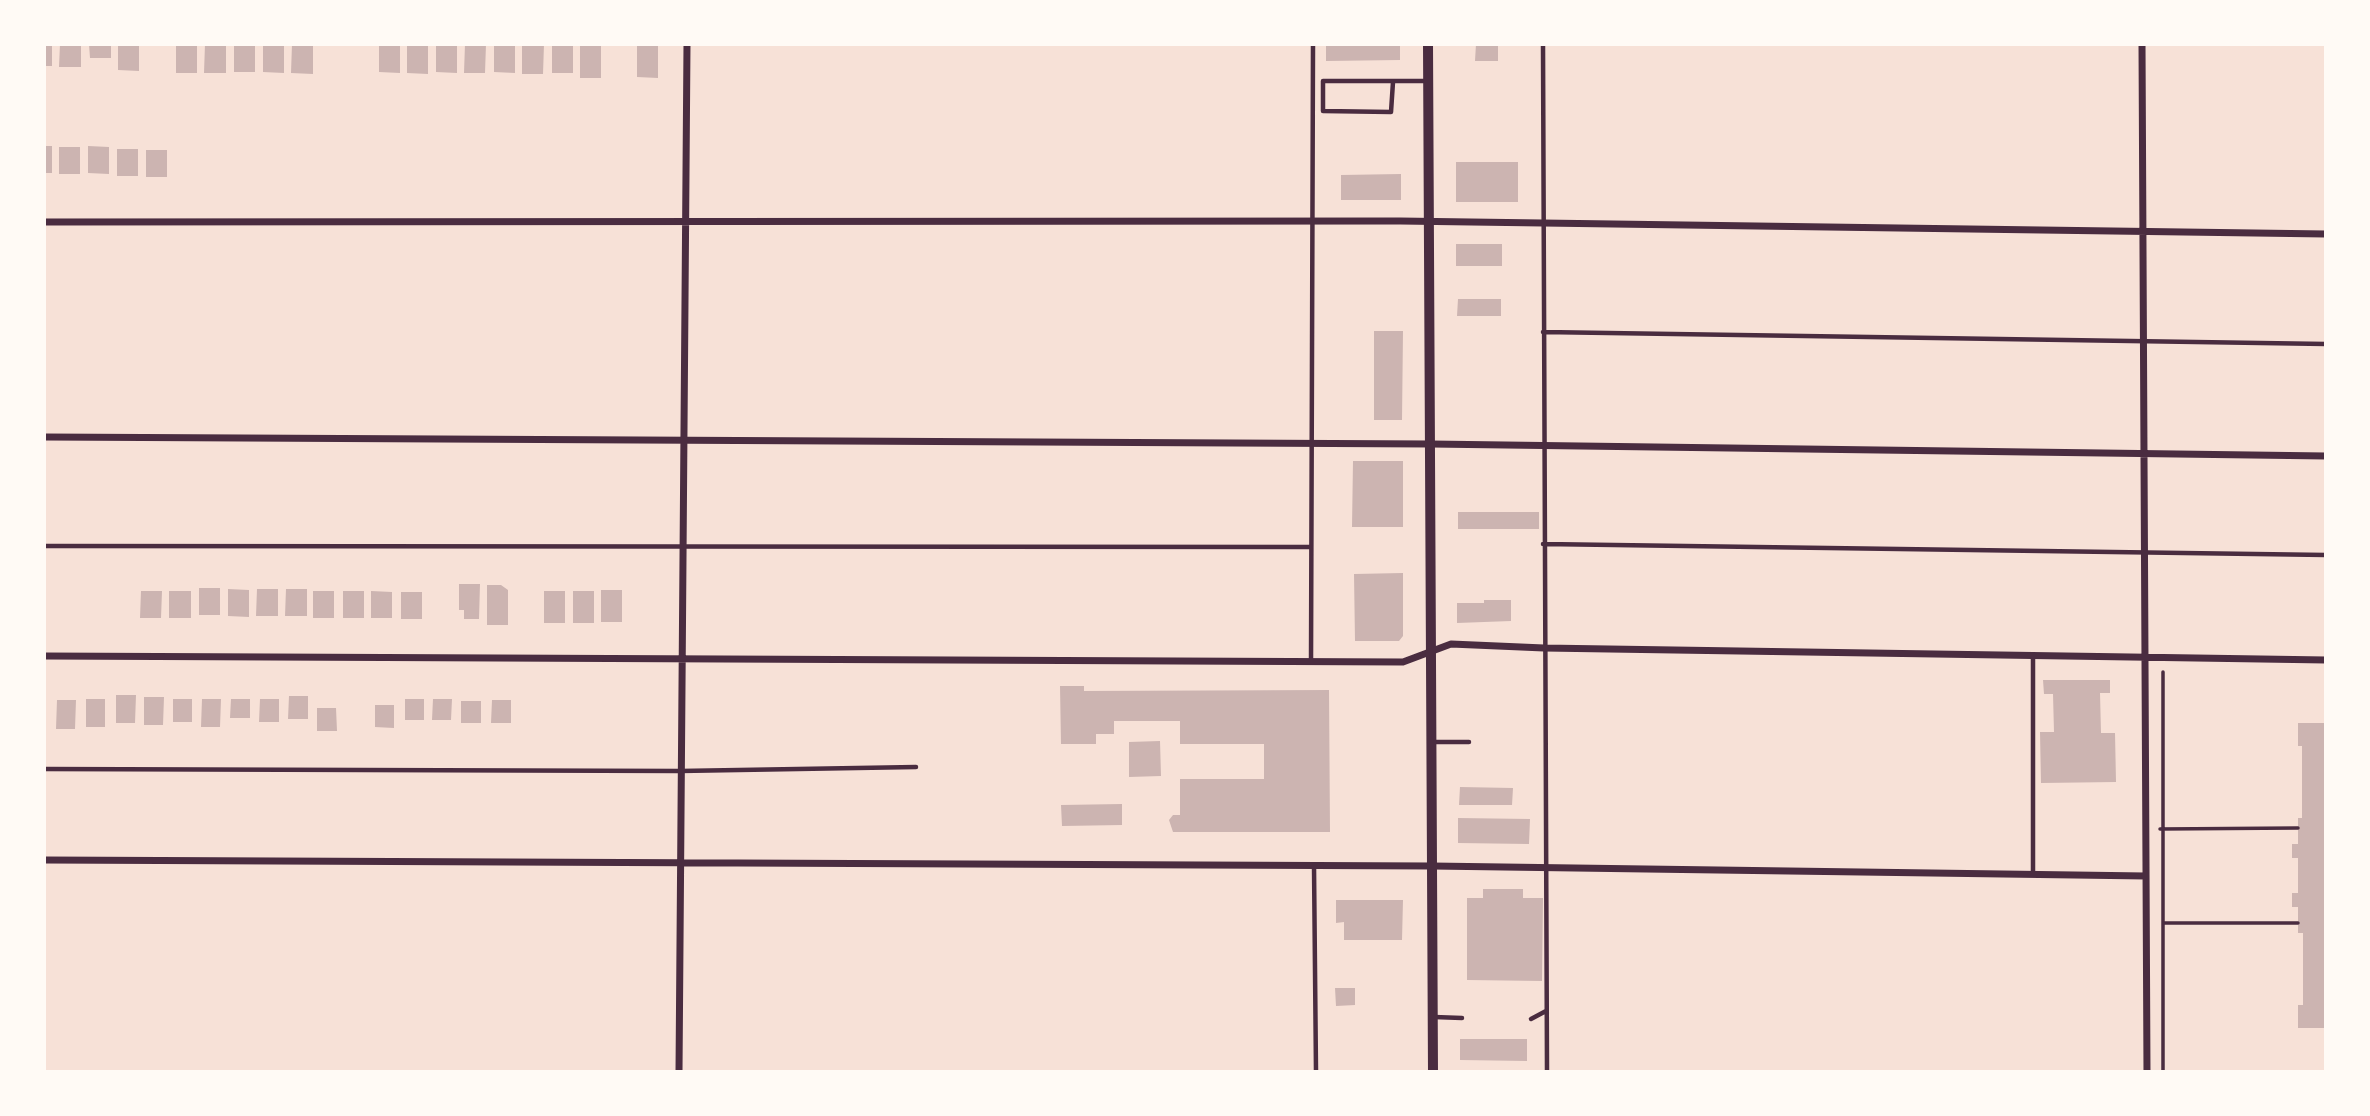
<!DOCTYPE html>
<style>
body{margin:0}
#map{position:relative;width:2370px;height:1116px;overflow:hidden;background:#f7e1d7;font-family:"IBM Plex Sans",sans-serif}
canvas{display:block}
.frame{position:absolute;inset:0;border:46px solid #fffaf5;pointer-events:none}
</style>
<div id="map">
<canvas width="2370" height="1116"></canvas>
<div class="frame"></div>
</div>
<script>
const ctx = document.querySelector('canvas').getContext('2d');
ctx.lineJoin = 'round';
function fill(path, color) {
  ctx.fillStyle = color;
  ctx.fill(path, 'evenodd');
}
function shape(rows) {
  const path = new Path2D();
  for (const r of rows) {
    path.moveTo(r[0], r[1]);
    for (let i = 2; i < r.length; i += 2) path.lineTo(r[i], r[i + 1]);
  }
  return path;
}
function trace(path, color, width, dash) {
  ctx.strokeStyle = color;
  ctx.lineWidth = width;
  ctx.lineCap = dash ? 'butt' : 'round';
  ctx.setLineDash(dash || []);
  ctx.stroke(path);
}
fill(shape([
 [44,44,52,44,52,66,44,66],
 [60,44,81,44,81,67,59,67],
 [89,44,111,44,111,58,90,58],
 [118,44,139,44,139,71,118,70],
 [176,44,197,44,197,73,176,73],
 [205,44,226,44,226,73,204,73],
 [234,44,255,44,255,72,234,72],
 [263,44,284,44,284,73,263,72],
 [292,44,313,44,313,74,291,73],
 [379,44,400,44,400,73,379,72],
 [407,44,428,44,428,74,407,73],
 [436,44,457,44,457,73,436,72],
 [465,44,486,44,485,73,464,73],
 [494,44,515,44,515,73,494,72],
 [522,44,544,44,543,74,522,74],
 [552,44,573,44,573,73,552,73],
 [580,44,601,44,601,78,580,78],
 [637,44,658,44,658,78,637,77],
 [1326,44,1400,44,1400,60,1326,61],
 [1476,44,1498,44,1498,61,1475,61],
 [44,146,52,146,52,173,44,173],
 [88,146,109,147,109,174,88,173],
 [59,147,80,147,80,174,59,174],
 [117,149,138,149,138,176,117,176],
 [146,150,167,150,167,177,146,177],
 [1456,162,1518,162,1518,202,1456,202],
 [1401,174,1401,200,1341,200,1341,175],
 [1456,244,1502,244,1502,266,1456,266],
 [1458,299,1501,299,1501,316,1457,316],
 [1374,331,1403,331,1402,420,1374,420],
 [1353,461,1403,461,1403,527,1352,527],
 [1458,512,1539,512,1539,529,1458,529],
 [1403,573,1403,636,1399,641,1355,641,1354,574],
 [459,584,480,584,479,619,464,619,464,610,459,610],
 [487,585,501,585,508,590,508,625,487,625],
 [199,588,220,588,220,615,199,615],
 [228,589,249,590,249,617,228,616],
 [257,589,278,589,278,616,256,616],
 [286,589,307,589,307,616,285,616],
 [601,590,622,590,622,622,601,622],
 [141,591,162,591,161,618,140,618],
 [169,591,191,591,191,618,169,618],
 [313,591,334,591,334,618,313,618],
 [343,591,364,591,364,618,343,618],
 [371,591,392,592,392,618,371,618],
 [544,591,565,591,565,623,544,623],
 [573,591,594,591,594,623,573,623],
 [401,592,422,592,422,619,401,619],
 [1484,600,1511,600,1511,621,1457,623,1457,603,1484,603],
 [2043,680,2110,680,2110,693,2100,693,2101,733,2115,733,2116,782,2041,783,2040,732,2054,732,2053,694,2044,694],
 [1060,686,1084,686,1084,691,1329,690,1330,832,1173,832,1169,820,1173,815,1180,815,1180,779,1264,779,1264,744,1180,744,1180,721,1114,721,1114,734,1096,734,1096,744,1061,744],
 [116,695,136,695,135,723,116,723],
 [289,696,308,696,308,719,288,719],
 [144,697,164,697,163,725,144,725],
 [86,699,105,699,105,727,86,727],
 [173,699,192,699,192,722,173,722],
 [202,699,221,699,220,727,201,727],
 [231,699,250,699,250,718,230,718],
 [260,699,279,699,279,722,259,722],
 [405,699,424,699,424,720,405,720],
 [433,699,452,699,451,720,432,720],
 [57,700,76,700,75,729,56,729],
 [492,700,511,700,511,723,491,723],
 [461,701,481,701,481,723,461,723],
 [375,705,394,705,394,728,375,727],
 [317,708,336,708,337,731,317,731],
 [2298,723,2326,723,2326,1028,2298,1028,2298,1005,2303,1005,2303,933,2298,933,2298,907,2292,907,2292,893,2298,893,2298,858,2292,858,2292,844,2298,844,2298,818,2302,818,2302,746,2298,746],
 [1160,741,1161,776,1129,777,1129,742],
 [1460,787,1513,788,1512,805,1459,805],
 [1122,804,1122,825,1062,826,1061,805],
 [1458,818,1530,819,1529,844,1458,843],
 [1483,889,1523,889,1523,898,1543,898,1542,981,1467,980,1467,898,1483,898],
 [1336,900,1403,900,1402,940,1344,940,1344,922,1336,923],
 [1335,988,1355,988,1355,1005,1336,1006],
 [1460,1039,1527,1039,1527,1061,1460,1060]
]), '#ccb4b1');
trace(shape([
 [2163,672,2163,1072],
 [2160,829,2298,828],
 [2164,923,2298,923]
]), '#4a2c40', 3.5);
trace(shape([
 [1543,44,1547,1072],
 [1393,82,1391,112,1323,111,1323,81,1428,81],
 [1543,332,2326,344],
 [1543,544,2326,555],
 [44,546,1311,547],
 [2033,655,2033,874],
 [1311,661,1313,44],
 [1433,742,1469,742],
 [44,769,680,771,916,767],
 [1314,866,1316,1072],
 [1434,1017,1462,1018],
 [1531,1019,1546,1011]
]), '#4a2c40', 4.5);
trace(shape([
 [2142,44,2147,1072],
 [44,222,1400,221,2326,234],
 [44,437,1431,444,2326,456],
 [44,656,1403,662,1451,644,1544,648,2326,660],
 [44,860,1432,866,2146,876],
 [679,1072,687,44]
]), '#4a2c40', 7);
trace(shape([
 [1428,44,1433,1072]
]), '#4a2c40', 10);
</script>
